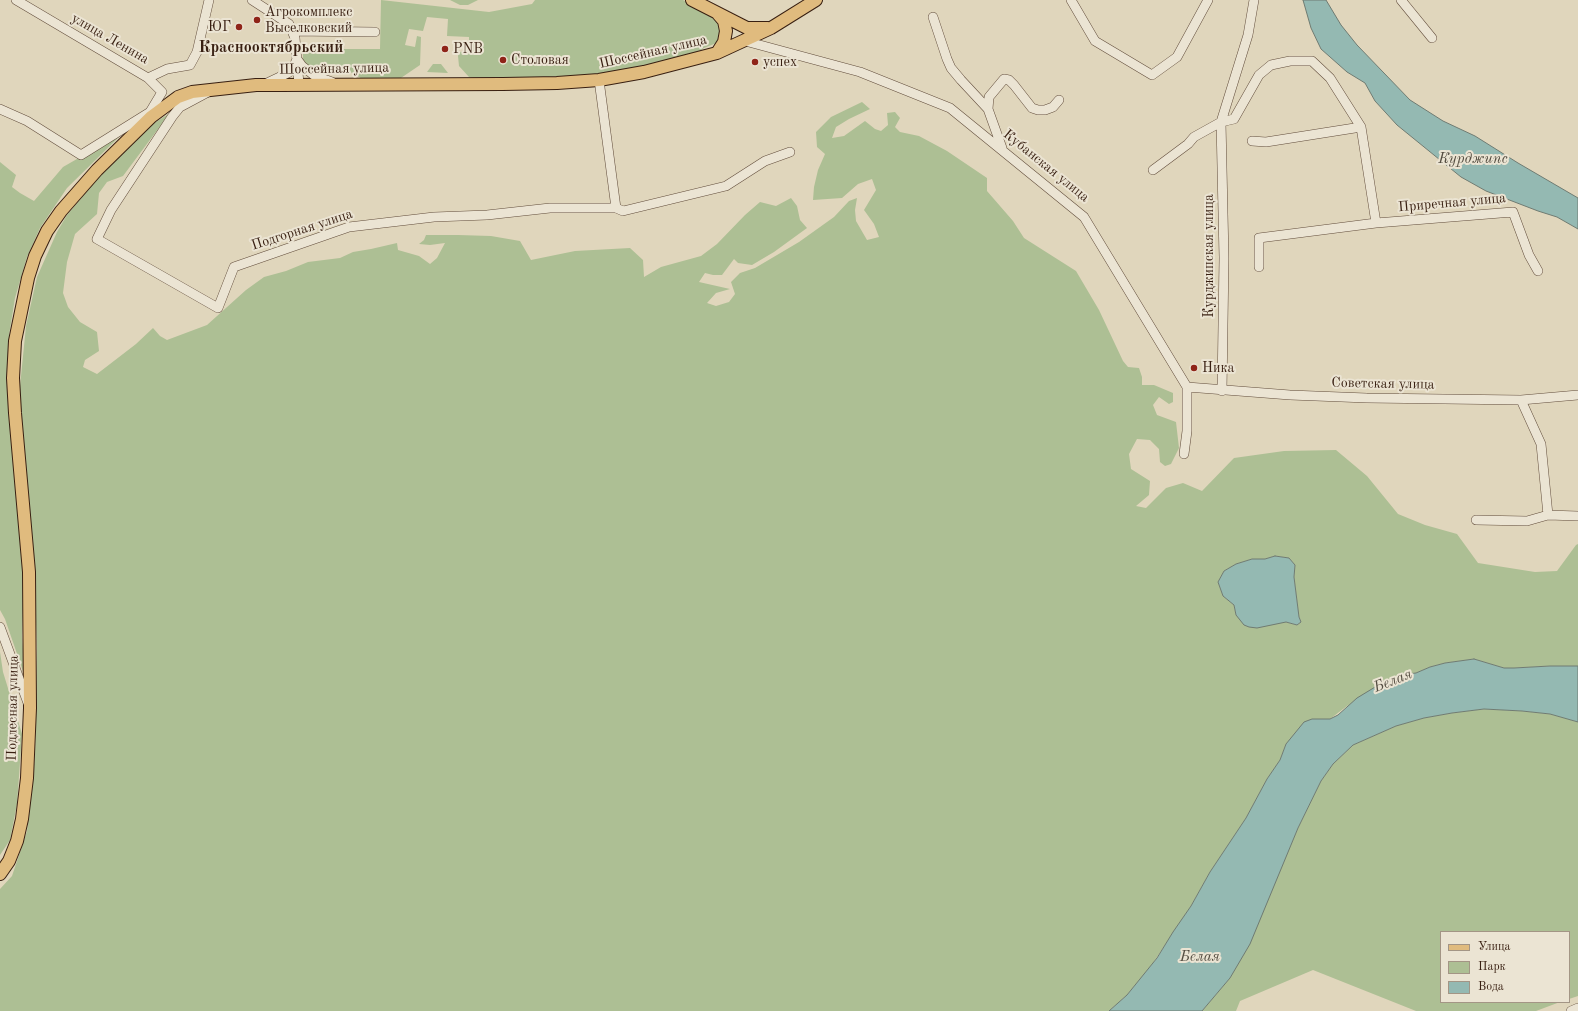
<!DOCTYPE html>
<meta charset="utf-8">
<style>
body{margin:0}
#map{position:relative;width:1578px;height:1011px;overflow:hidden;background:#e0d6bc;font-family:"Old Standard TT",serif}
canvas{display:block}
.legend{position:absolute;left:1440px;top:931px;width:130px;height:72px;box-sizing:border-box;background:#ebe4d3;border:1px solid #a39585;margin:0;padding:5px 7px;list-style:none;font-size:12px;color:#381f11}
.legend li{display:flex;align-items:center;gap:8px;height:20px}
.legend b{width:20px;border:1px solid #a39585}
</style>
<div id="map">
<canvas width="1578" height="1011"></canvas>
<ul class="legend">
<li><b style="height:5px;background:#e0bb7e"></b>Улица</li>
<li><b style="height:11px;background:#adbf94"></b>Парк</li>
<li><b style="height:11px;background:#94b9b2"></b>Вода</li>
</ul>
</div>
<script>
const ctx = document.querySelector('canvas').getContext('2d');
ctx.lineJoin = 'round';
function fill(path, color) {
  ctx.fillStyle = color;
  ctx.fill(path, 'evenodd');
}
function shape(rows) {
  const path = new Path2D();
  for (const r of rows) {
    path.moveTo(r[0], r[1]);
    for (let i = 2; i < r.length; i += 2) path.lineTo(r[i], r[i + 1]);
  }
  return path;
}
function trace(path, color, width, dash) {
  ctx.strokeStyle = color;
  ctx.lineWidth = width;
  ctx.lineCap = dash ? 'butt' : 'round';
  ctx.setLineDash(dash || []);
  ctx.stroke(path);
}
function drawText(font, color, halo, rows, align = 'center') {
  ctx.font = font + ' "Old Standard TT",serif';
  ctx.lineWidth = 4;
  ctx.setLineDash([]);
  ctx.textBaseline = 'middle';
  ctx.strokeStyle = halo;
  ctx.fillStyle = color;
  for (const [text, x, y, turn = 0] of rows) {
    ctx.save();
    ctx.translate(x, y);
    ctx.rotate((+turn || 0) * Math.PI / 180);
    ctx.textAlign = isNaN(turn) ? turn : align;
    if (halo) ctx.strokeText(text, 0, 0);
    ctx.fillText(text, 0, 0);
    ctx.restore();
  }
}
fill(shape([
 [381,0,489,12,532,4,535,0,683,0,715,16,722,24,719,42,704,48,694,55,675,60,597,75,524,78,474,78,469,77,459,66,458,56,459,52,469,51,469,37,447,36,448,19,427,17,423,31,409,29,405,45,415,47,417,36,421,37,420,65,398,80,364,80,347,70,327,69,321,71,314,71,308,68,303,60,303,49,380,49],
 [450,0,478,0,468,5,460,5],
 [433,64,441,64,448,73,427,72],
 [862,102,870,109,849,119,836,127,832,138,844,136,865,121,875,129,881,131,888,125,887,113,895,112,900,118,895,127,900,132,919,136,947,151,987,178,987,191,1013,221,1024,238,1076,271,1099,310,1123,361,1128,367,1139,368,1142,377,1142,385,1154,385,1173,393,1173,402,1169,404,1159,397,1153,405,1157,415,1176,422,1179,448,1171,464,1165,466,1160,462,1159,449,1150,440,1137,439,1129,454,1131,469,1150,481,1149,495,1136,506,1146,508,1166,488,1183,483,1202,491,1234,458,1284,451,1336,450,1367,476,1398,514,1425,525,1457,534,1478,563,1535,572,1557,571,1576,545,1578,544,1578,666,1550,666,1514,668,1504,668,1474,659,1445,663,1430,667,1416,673,1400,675,1347,706,1330,719,1321,719,1286,744,1280,760,1267,779,1246,818,1210,872,1191,906,1149,969,1127,995,1109,1011,0,1011,0,889,12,876,27,831,35,755,37,648,33,547,19,396,26,326,37,277,57,232,67,215,114,159,143,130,170,113,123,176,107,182,99,193,97,214,75,234,67,262,63,293,68,307,80,322,97,332,99,351,85,360,83,367,97,374,136,344,153,328,160,336,167,340,207,325,246,290,264,277,286,271,308,262,340,258,353,252,371,249,397,243,398,250,419,256,430,264,437,258,445,243,430,245,419,244,424,240,426,235,458,235,491,236,520,241,531,260,575,251,630,248,643,260,644,277,661,267,701,256,717,244,745,215,760,202,776,206,791,198,797,206,800,220,807,228,774,252,752,265,738,263,734,259,722,275,713,275,705,273,699,282,730,289,716,293,707,303,716,306,729,302,735,294,731,282,740,273,755,268,799,242,834,217,849,201,857,198,855,210,856,221,867,240,879,237,874,224,864,210,876,190,872,179,858,184,842,198,813,200,814,187,818,170,825,154,817,147,816,132,831,117],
 [1275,556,1289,558,1295,565,1294,577,1299,617,1301,622,1297,625,1286,622,1279,622,1236,615,1234,605,1223,596,1218,582,1224,571,1236,564,1252,559,1265,559],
 [124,132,67,188,40,228,27,257,15,298,9,335,8,369,25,559,22,636,25,677,5,619,0,610,0,162,16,175,12,187,20,193,34,201,63,167],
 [0,652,3,672,22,734,17,804,10,840,0,855],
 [1484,709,1522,711,1550,714,1578,722,1578,996,1569,999,1569,932,1441,932,1441,1002,1560,1002,1536,1011,1416,1011,1313,970,1240,1001,1236,1011,1202,1011,1230,978,1298,828,1321,781,1333,764,1353,745,1396,726,1424,718,1452,713]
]), '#adbf94');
const water = shape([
 [1303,0,1326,0,1341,25,1357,45,1410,100,1443,121,1475,136,1518,163,1578,198,1578,229,1557,217,1538,211,1486,191,1461,177,1397,125,1375,101,1365,83,1347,72,1321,49,1311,28,1303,0],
 [1275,556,1289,558,1295,565,1294,577,1299,617,1301,622,1297,625,1286,622,1257,628,1249,627,1244,625,1236,615,1234,605,1223,596,1218,582,1224,571,1236,564,1252,559,1265,559,1275,556],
 [1474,659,1504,668,1514,668,1550,666,1578,666,1578,722,1550,714,1522,711,1484,709,1452,713,1424,718,1396,726,1353,745,1333,764,1321,781,1298,828,1250,944,1230,978,1202,1011,1109,1011,1127,995,1157,958,1173,932,1191,906,1210,872,1246,818,1267,779,1280,760,1286,744,1304,722,1312,719,1330,719,1338,715,1357,698,1385,681,1400,675,1416,673,1430,667,1445,663,1474,659]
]);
fill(water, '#94b9b2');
trace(water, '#6f7b72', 1);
const minor = shape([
 [16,0,148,78],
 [252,0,289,24,295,38,299,84],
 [1071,0,1095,41,1152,75,1177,57,1208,0],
 [1401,0,1432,38],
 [933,17,947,59,951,68,961,80,988,109,1002,148],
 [292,31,375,32],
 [745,41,860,72,950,108,1084,217,1187,387,1187,431,1184,454],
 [599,80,616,208],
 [267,83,288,73,293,68,297,59,302,66,315,76,332,82],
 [208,92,180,107,172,117,111,210,97,239,218,308,234,267,349,227,434,217,487,215,550,208,616,208,623,211,726,186,765,161,790,152],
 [0,109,27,121,81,155,150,112,162,92,148,78,167,69,190,65,197,52,209,0],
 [988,109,989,97,1004,79,1009,80,1014,85,1032,108,1038,110,1045,110,1053,107,1059,100],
 [1252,141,1266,142,1361,127],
 [1153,170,1188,144,1194,137,1221,122,1234,119,1259,75,1271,65,1290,61,1312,61,1330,78,1361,127,1376,223],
 [1259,267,1259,238,1376,223,1513,212,1529,255,1538,271],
 [1187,387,1290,395,1367,398,1521,400,1578,395],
 [1222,391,1224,258,1221,122,1248,35,1254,0],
 [1521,400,1541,444,1548,515],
 [1476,520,1527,521,1548,515,1578,516],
 [0,627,28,703],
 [1571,1011,1578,1008]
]);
const major = shape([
 [692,0,747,28,768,28],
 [717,53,724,42,726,31,724,21,718,14],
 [0,874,9,861,17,841,22,819,27,778,30,708,29,572,15,413,13,378,15,341,28,278,35,256,47,231,61,211,97,170,151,117,178,97,192,92,256,85,279,85,503,84,557,83,599,80,644,72,717,53,771,28,816,0]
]);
trace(minor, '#624d3c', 10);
trace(major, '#381f11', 14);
trace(minor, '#ebe4d3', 9);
trace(major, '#e0bb7e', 12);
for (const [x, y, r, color] of [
 [257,20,4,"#8f2418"],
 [239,27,4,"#8f2418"],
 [445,49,4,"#8f2418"],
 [503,60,4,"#8f2418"],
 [755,62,4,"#8f2418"],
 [1194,368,4,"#8f2418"]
]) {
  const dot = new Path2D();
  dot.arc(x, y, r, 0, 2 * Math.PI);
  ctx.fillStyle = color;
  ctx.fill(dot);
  trace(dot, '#ebe4d3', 1.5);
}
drawText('14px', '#381f11', '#ebe4d3', [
 ["Агрокомплекс",265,12],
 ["Выселковский",265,28],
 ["ЮГ",231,27,"right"],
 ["PNB",453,49],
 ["Столовая",511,60],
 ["успех",763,62],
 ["Ника",1202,368]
], 'left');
drawText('14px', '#381f11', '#ebe4d3', [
 ["улица Ленина",110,39,30],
 ["Шоссейная улица",653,52,-13],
 ["Шоссейная улица",334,69,-1],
 ["Кубанская улица",1046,166,39],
 ["Приречная улица",1452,203,-5],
 ["Подгорная улица",302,230,-18],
 ["Курджипская улица",1209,256,-90],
 ["Советская улица",1383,384,1],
 ["Подлесная улица",13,708,-89]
]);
drawText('italic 15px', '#544d41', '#ebe4d3', [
 ["Курджипс",1473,159],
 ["Белая",1393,681,-22],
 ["Белая",1200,957]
]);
drawText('bold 16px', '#381f11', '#ebe4d3', [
 ["Краснооктябрьский",271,48]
]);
</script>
